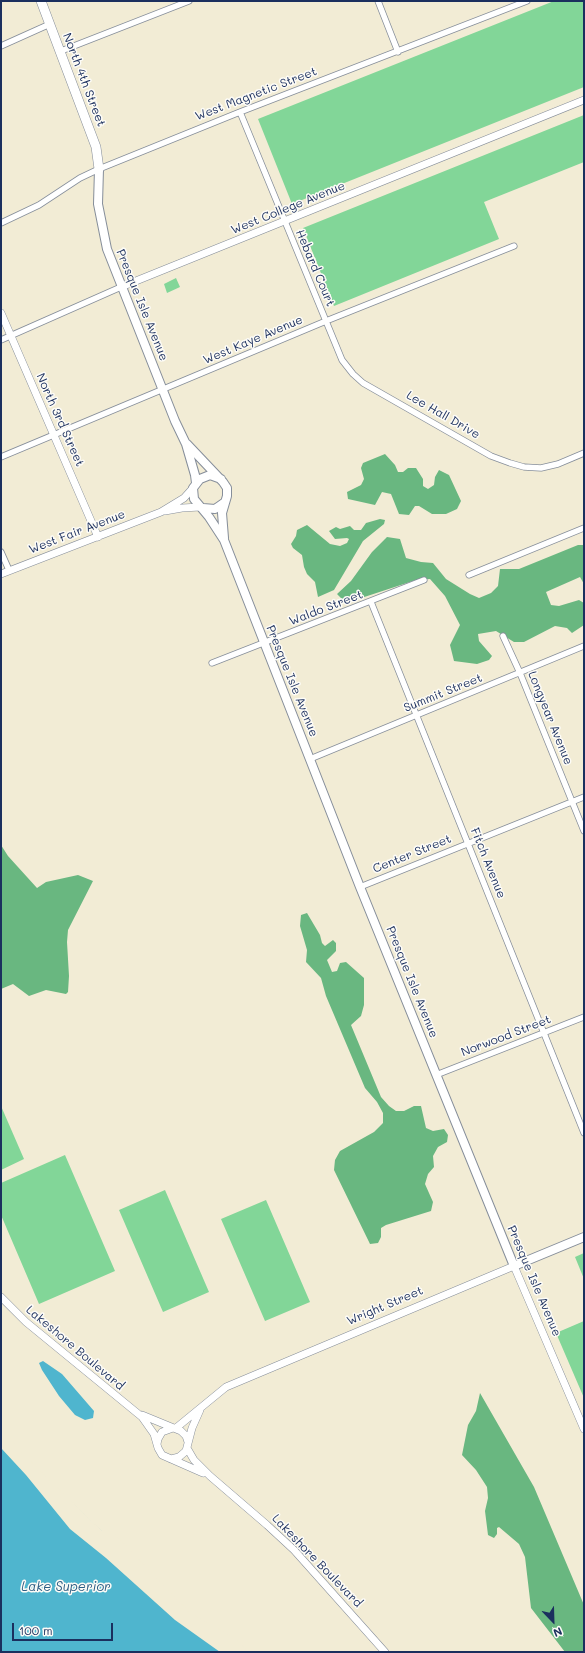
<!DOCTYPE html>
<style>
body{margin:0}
#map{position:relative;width:585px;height:1653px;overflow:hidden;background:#f2ecd5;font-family:Mali,sans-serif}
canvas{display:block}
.frame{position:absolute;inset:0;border:2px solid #1b2f5e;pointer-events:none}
.north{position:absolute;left:533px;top:1601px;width:40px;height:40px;-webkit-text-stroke:3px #fdfcf7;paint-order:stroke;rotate:157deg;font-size:11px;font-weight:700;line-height:16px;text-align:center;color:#1b2f5e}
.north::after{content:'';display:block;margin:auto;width:14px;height:18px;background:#1b2f5e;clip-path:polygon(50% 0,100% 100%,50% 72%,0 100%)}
.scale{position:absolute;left:12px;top:1623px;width:101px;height:18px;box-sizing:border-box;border:2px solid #1b2f5e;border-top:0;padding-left:5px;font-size:12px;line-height:14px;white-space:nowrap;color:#1b2f5e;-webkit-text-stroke:3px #fdfcf7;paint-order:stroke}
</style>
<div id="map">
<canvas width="585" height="1653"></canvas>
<div class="frame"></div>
<div class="north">N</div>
<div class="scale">100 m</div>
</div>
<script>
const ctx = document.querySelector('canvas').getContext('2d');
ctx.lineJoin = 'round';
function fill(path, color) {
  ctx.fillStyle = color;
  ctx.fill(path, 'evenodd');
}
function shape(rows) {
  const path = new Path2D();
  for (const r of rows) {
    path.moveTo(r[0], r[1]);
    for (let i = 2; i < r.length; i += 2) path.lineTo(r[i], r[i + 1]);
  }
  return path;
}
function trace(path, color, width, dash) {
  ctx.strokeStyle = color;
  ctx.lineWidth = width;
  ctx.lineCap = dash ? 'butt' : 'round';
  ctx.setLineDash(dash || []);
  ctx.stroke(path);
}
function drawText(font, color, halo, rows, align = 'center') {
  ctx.font = font + ' Mali,sans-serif';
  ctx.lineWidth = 3;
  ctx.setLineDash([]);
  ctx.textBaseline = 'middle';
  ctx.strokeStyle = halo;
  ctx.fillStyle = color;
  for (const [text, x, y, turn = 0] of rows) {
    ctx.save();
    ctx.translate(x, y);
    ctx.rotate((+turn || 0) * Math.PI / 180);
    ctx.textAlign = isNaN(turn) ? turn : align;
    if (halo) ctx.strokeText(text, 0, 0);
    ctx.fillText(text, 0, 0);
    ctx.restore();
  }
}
fill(shape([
 [554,1,584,2,584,87,292,204,258,119],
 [584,115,584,162,484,202,499,239,334,306,303,228],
 [176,278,180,287,167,293,164,284],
 [1,1106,24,1159,1,1170],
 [65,1155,115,1271,39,1304,1,1215,1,1183],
 [165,1190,209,1292,163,1312,119,1210],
 [266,1200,310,1302,265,1321,221,1219],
 [584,1253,584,1279,575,1257],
 [584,1321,584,1398,556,1333]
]), '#82d698');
fill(shape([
 [385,454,395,465,398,472,403,472,408,468,416,468,423,479,423,486,428,489,434,485,435,477,439,470,449,475,461,501,457,509,446,514,432,514,419,506,415,506,409,515,399,514,391,494,382,492,375,505,348,499,347,492,361,485,364,479,361,468,363,463],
 [380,519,385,520,384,524,363,541,334,590,318,597,315,582,307,574,304,567,302,555,293,548,291,544,296,536,297,530,307,525,330,544,340,546,347,543,349,539,347,538,335,539,329,531,336,527,340,529,350,526,354,530,361,530,366,523],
 [387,537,400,539,406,558,421,562,433,563,446,579,470,594,479,598,491,593,498,586,500,569,519,569,578,545,584,545,584,584,580,577,546,592,551,605,559,606,579,600,584,603,584,625,572,633,567,628,555,626,524,642,514,642,496,631,478,634,479,641,492,656,489,660,477,664,454,661,450,645,460,625,445,596,430,579,416,580,346,603,337,594,351,581,372,552],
 [1,845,8,856,37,888,46,882,78,875,93,881,68,930,67,942,69,976,68,992,66,994,46,990,29,996,13,984,1,989],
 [307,913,320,935,322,943,325,946,333,940,336,943,336,951,327,960,332,972,337,971,340,963,346,962,364,978,364,1005,361,1016,351,1025,381,1097,389,1106,396,1111,404,1111,414,1106,421,1106,426,1128,433,1131,444,1129,448,1135,447,1142,438,1147,433,1156,434,1167,428,1174,425,1184,433,1202,431,1211,386,1225,381,1228,381,1237,378,1243,370,1244,334,1170,335,1160,340,1151,374,1132,383,1123,383,1113,377,1102,365,1088,326,996,321,978,306,962,307,950,300,926,301,915],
 [480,1393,534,1487,584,1605,584,1652,565,1652,531,1608,525,1557,519,1544,499,1527,497,1528,497,1534,494,1538,488,1535,485,1511,488,1498,487,1487,476,1470,462,1455,468,1425,476,1411]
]), '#69b780');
fill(shape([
 [43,1361,62,1374,94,1411,93,1418,85,1420,75,1415,59,1396,42,1370,39,1363],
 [1,1428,17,1450,189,1615,246,1652,1,1652]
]), '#4fb5ce');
fill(shape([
 [1,1426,18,1449,102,1531,111,1530,190,1613,236,1639,248,1652,220,1652,175,1620,106,1558,70,1529,26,1475,1,1448]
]), '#f2ecd5');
const minor = shape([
 [378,1,398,52],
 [1,46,50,24],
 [61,51,189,1],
 [240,112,342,360,353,374,363,383,491,456,510,463,524,467,541,468,558,464,584,453],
 [1,223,39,205,80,178,99,169,240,112,527,1],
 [1,340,121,287],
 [1,457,326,321,514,246],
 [1,552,9,570],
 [469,575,584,528],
 [371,602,584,1133],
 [503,636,520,673,584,831],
 [212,663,424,580],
 [310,759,584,646],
 [360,887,584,797],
 [436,1075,584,1017]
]);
const tertiary = shape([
 [121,287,584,100],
 [1,313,98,537],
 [165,511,182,508,200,507],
 [1,574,161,512,184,498,193,488],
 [1,1297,26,1322,142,1417,154,1434,158,1448,162,1455,203,1473],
 [142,1415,181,1431,186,1436,188,1442],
 [176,1428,226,1387,514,1266,584,1429],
 [157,1444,158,1439,162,1432,173,1428],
 [187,1448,194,1460,210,1476,267,1525,294,1550,385,1652],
 [171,1459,179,1457,186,1451,192,1428,200,1410]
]);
const secondary = shape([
 [99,169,98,204,107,249,175,421,186,444,195,475,196,483],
 [187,444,223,482,227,488,227,496,222,513,224,538],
 [221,479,210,475,200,479,193,488,194,499,209,517,224,540,360,887,514,1266,584,1237],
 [203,508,215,509,225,502]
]);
const primary = shape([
 [41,1,96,147,99,169]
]);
trace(minor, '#868e9a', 7);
trace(tertiary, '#868e9a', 8);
trace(secondary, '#868e9a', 10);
trace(primary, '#868e9a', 10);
trace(minor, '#fff', 5.5);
trace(tertiary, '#fff', 7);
trace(secondary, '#fff', 8);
trace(primary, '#fff', 9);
drawText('12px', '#1b2f5e', '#fdfcf7', [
 ["North 4th Street",84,80,69],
 ["West Magnetic Street",256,94,-21],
 ["West College Avenue",288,208,-22],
 ["Hebard Court",315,268,67],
 ["Presque Isle Avenue",142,305,68],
 ["West Kaye Avenue",253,340,-23],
 ["Lee Hall Drive",443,415,30],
 ["North 3rd Street",60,420,66],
 ["West Fair Avenue",77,532,-21],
 ["Waldo Street",326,608,-21],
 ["Presque Isle Avenue",292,681,68],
 ["Summit Street",443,693,-22],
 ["Longyear Avenue",550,718,68],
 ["Center Street",412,854,-22],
 ["Fitch Avenue",488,863,68],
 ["Presque Isle Avenue",412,982,68],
 ["Norwood Street",506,1036,-21],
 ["Presque Isle Avenue",534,1281,67],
 ["Wright Street",385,1306,-23],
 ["Lakeshore Boulevard",75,1348,40],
 ["Lakeshore Boulevard",317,1561,46]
]);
drawText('italic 13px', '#2d5e85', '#fdfcf7', [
 ["Lake Superior",66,1587]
]);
</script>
